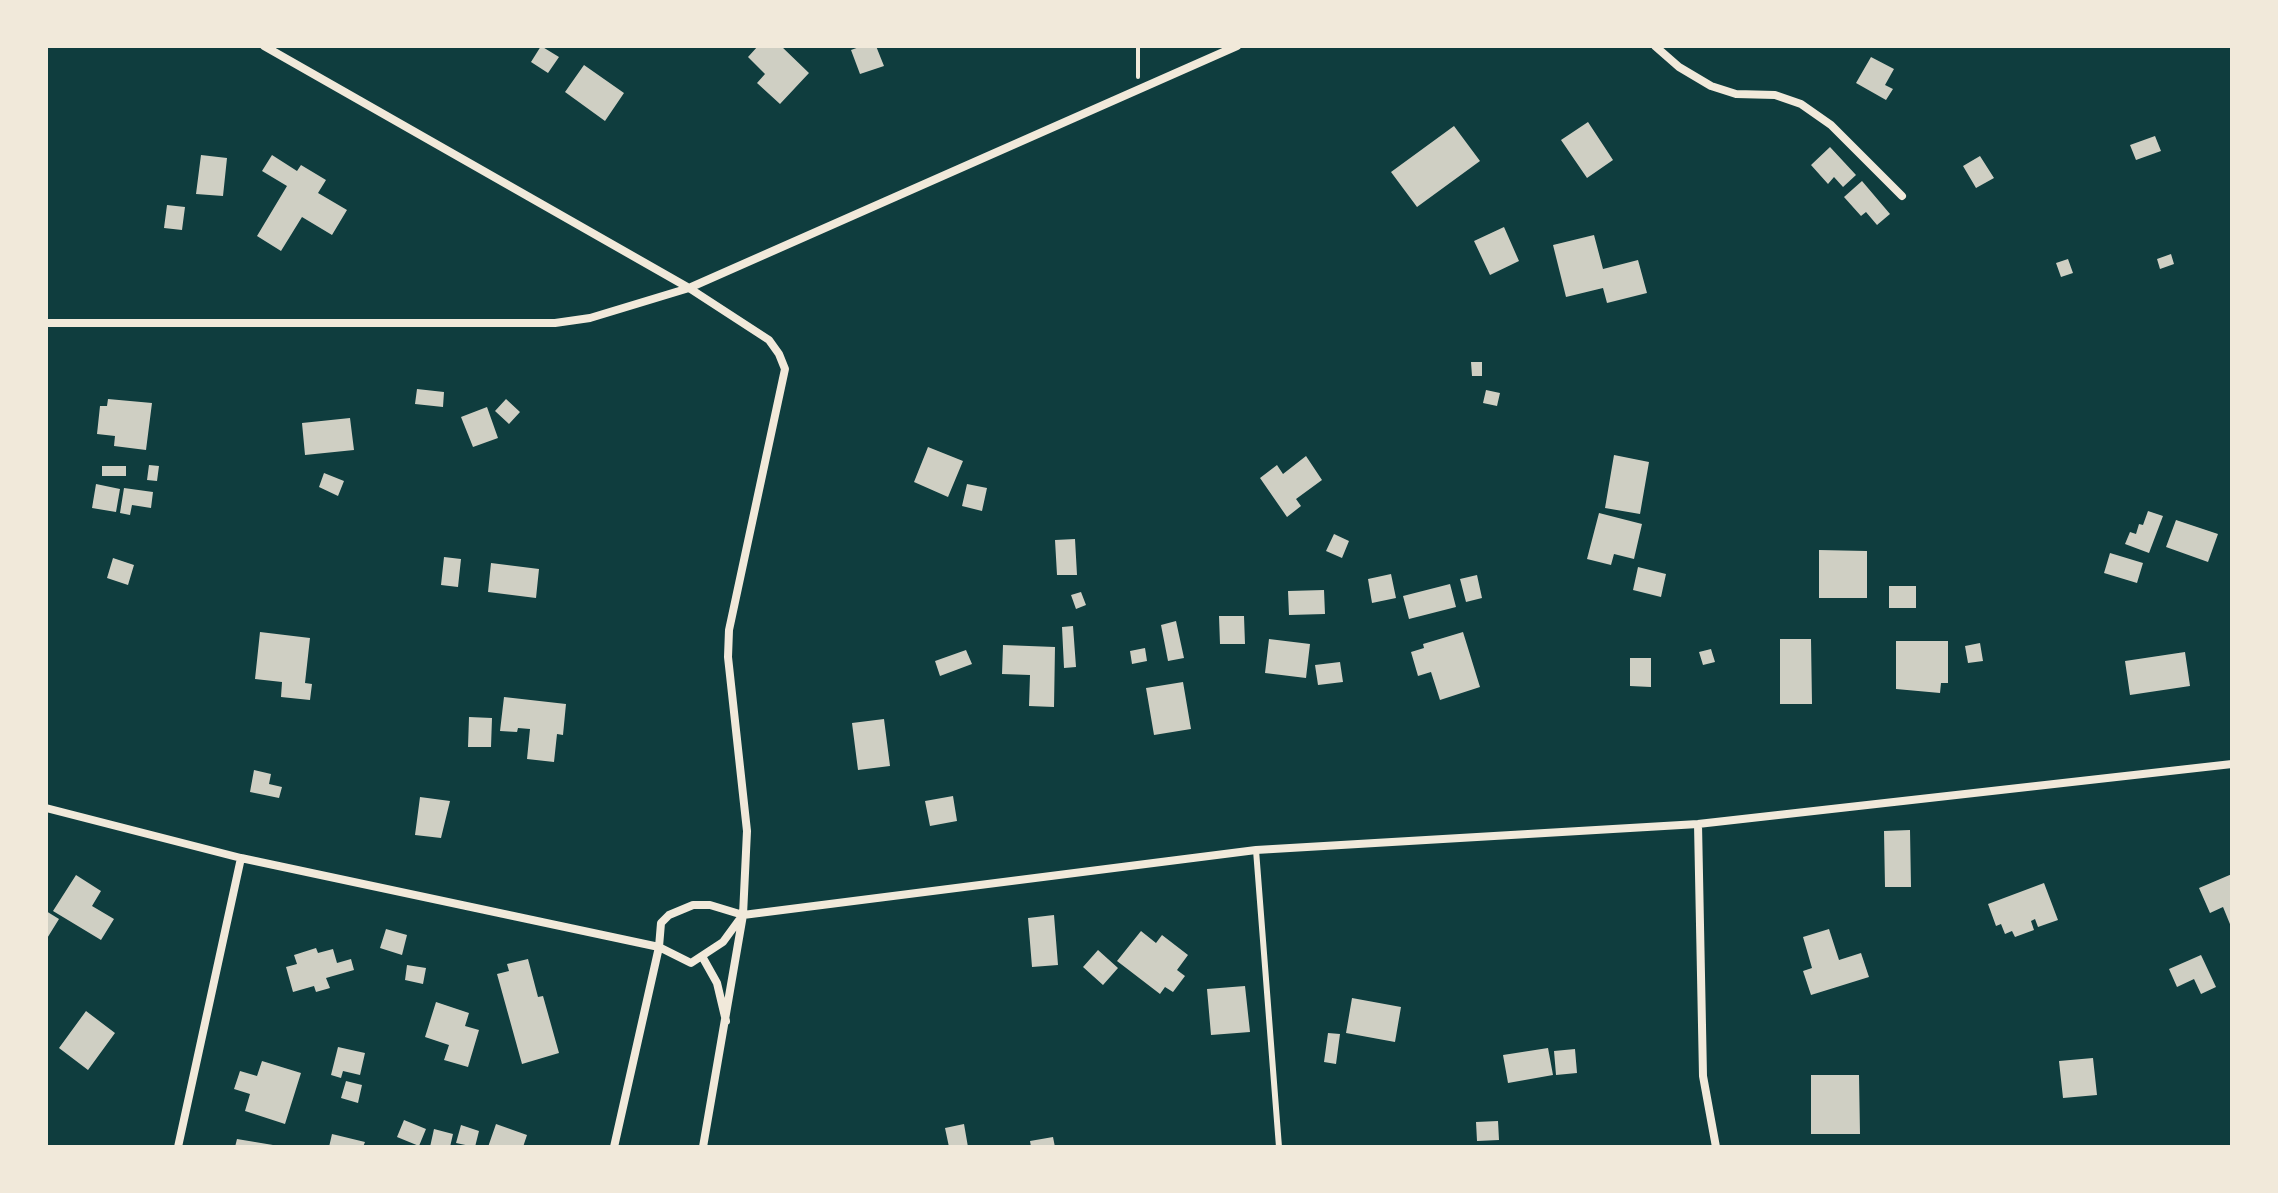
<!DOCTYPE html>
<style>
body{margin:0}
#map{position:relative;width:2278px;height:1193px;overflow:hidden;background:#0f3d3e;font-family:"Times New Roman",serif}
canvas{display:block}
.frame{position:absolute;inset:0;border:48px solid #f1e9da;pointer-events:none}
</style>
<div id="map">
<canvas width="2278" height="1193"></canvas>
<div class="frame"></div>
</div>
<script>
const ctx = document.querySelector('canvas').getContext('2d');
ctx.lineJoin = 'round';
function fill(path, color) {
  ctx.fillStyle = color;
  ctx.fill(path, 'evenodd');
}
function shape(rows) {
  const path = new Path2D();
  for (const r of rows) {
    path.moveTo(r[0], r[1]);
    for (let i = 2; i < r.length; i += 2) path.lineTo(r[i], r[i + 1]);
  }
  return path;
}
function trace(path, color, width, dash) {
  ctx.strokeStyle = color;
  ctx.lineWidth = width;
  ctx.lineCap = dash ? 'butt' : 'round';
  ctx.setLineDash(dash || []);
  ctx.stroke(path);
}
fill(shape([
 [541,46,559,57,548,73,531,62],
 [758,46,781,46,809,73,780,104,757,83,765,74,748,57],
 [862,46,876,46,884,66,860,74,851,50],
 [1871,57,1894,69,1885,85,1893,89,1886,100,1856,83],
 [584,65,624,93,605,121,565,92],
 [1588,122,1613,160,1587,178,1561,140],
 [1454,126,1480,161,1417,207,1391,172],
 [2155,136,2161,151,2136,160,2130,145],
 [1830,147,1856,175,1843,187,1834,177,1828,184,1811,165],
 [201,155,227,158,223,196,196,194],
 [272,155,297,171,301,165,326,180,318,193,347,210,332,235,302,217,281,251,257,236,287,186,262,171],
 [1980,156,1994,178,1976,188,1963,166],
 [1862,181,1890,214,1877,225,1866,212,1861,216,1844,197],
 [167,205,185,207,182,230,164,228],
 [1504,227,1519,261,1490,275,1474,241],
 [1594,235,1603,269,1638,260,1647,293,1607,303,1603,288,1566,297,1553,245],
 [2171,254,2174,264,2160,269,2157,259],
 [2068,259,2073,273,2061,277,2056,263],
 [1471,362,1482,362,1482,376,1472,376],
 [417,389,444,392,443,407,415,404],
 [1486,390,1500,393,1497,406,1483,403],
 [108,399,152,403,146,450,114,446,115,436,97,434,100,406,107,406],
 [506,399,520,412,509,424,495,411],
 [487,407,498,438,473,447,461,417],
 [350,418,354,450,305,455,302,423],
 [928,447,963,461,948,497,914,482],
 [1614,455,1649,462,1640,514,1605,508],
 [1306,456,1322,480,1296,499,1301,506,1287,517,1260,478,1277,465,1283,474],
 [149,465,159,466,157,481,147,480],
 [102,466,126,466,126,476,102,476],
 [324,473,344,481,338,496,319,487],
 [96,484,120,489,116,512,92,508],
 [967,484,987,488,982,511,962,506],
 [124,488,153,492,151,508,132,505,130,515,120,513],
 [2148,511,2163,516,2149,553,2125,544,2130,532,2136,534,2139,524,2143,525],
 [1599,513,1642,524,1634,559,1614,554,1611,565,1587,559],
 [2176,520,2218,534,2208,562,2166,547],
 [1334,534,1349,541,1342,558,1326,551],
 [1075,539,1077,575,1057,575,1055,540],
 [1819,550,1867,551,1867,598,1819,598],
 [2110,553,2143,563,2137,583,2104,573],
 [444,557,461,559,458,587,441,585],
 [113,558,134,565,128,585,107,578],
 [491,563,539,569,536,598,488,592],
 [1638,567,1666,574,1661,597,1633,590],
 [1391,574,1396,598,1372,603,1368,579],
 [1477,575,1482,598,1466,602,1460,579],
 [1450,584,1456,607,1409,619,1403,596],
 [1889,586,1916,586,1916,608,1889,608],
 [1324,590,1325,614,1289,615,1288,591],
 [1081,592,1086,605,1076,609,1071,595],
 [1219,616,1244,616,1245,644,1220,644],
 [1176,621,1184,658,1168,661,1161,625],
 [1073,626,1076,667,1064,668,1062,627],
 [260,632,310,638,305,683,312,684,310,700,281,697,282,682,255,679],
 [1463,632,1480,687,1440,700,1431,672,1418,676,1411,652,1424,648,1423,644],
 [1269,639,1310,644,1306,678,1265,673],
 [1780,639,1811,639,1812,704,1780,704],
 [1896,641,1948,641,1948,683,1941,683,1940,693,1896,689],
 [1980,643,1983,661,1968,663,1965,646],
 [1003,645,1055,647,1054,707,1029,706,1030,675,1002,674],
 [1145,648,1147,661,1132,664,1130,651],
 [1711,649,1715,662,1703,665,1699,652],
 [966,650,972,664,940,676,935,661],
 [2185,652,2190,686,2130,695,2125,661],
 [1630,658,1651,658,1651,687,1630,686],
 [1340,662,1343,682,1318,685,1315,665],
 [1183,682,1191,729,1154,735,1146,688],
 [504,697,566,704,563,735,557,734,554,762,527,759,530,729,518,728,517,732,500,731],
 [469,717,492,718,491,747,468,747],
 [884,719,890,766,858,770,852,723],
 [254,770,271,774,269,784,282,787,279,798,250,792],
 [953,796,957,821,930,826,925,801],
 [420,797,450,801,441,838,415,835],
 [1910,830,1911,887,1885,887,1884,831],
 [2232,874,2232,929,2223,907,2210,913,2199,888],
 [76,875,101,891,92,906,114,919,101,940,53,911],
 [2044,883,2058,920,2038,927,2035,919,2031,921,2034,930,2015,937,2012,931,2005,934,2001,924,1996,926,1988,904],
 [46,911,59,919,46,940],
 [1054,915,1058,965,1032,967,1028,918],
 [386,929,407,935,402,955,380,948],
 [1829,929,1839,960,1861,953,1869,977,1811,995,1803,971,1812,968,1803,937],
 [1141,931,1156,943,1162,935,1188,955,1177,970,1185,976,1173,992,1165,987,1160,994,1117,961],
 [316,948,318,953,333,949,337,963,351,959,354,970,326,978,330,988,316,992,314,986,293,992,286,967,297,964,294,955],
 [1098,950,1118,968,1103,985,1083,967],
 [2201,955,2216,987,2201,994,2194,979,2177,987,2169,969],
 [528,959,538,997,543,996,559,1053,522,1064,497,974,509,971,507,964],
 [407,965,426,968,423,984,405,980],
 [1245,986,1250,1032,1211,1035,1207,989],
 [1352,998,1401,1007,1395,1042,1346,1033],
 [436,1002,469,1013,465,1026,479,1030,468,1067,444,1060,449,1045,425,1037],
 [86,1011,115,1033,88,1070,59,1048],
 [1328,1033,1340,1034,1336,1064,1324,1062],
 [338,1047,365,1053,360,1075,343,1071,341,1078,331,1075],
 [1548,1048,1553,1075,1508,1083,1503,1055],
 [1575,1049,1577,1073,1556,1075,1554,1051],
 [2093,1058,2097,1095,2063,1098,2059,1061],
 [262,1061,301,1073,285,1124,245,1111,250,1094,234,1089,240,1071,257,1076],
 [1811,1075,1859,1075,1860,1134,1811,1134],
 [346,1081,362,1085,358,1103,341,1098],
 [404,1120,426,1129,419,1146,397,1137],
 [1498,1121,1499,1140,1477,1141,1476,1122],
 [496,1124,527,1135,523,1147,488,1147],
 [964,1124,968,1147,949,1147,945,1128],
 [461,1125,479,1131,475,1147,456,1143],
 [434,1129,453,1134,450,1147,430,1147],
 [332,1134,365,1142,363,1147,329,1147],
 [1053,1137,1055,1147,1031,1147,1030,1141],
 [237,1139,273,1145,273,1147,235,1147]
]), '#cfcfc3');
trace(shape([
 [1138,77,1138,46]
]), '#f1e9da', 4);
trace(shape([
 [1256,850,1279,1147]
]), '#f1e9da', 6);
trace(shape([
 [264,46,689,288,769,340,779,354,785,369,729,630,728,657,747,831,743,915,703,1147],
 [1655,46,1679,67,1711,86,1736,94,1775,95,1801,104,1831,125,1902,196],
 [46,323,555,323,590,318,689,288,1237,46],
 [46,808,241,858,659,947,691,963,723,942,742,916],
 [1698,824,1703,1076,1716,1147],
 [703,958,717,983,726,1021],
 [178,1147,241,858],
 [614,1147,659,947,661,923,669,915,693,905,710,905,743,915,1256,850,1698,824,2232,764]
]), '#f1e9da', 8);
</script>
